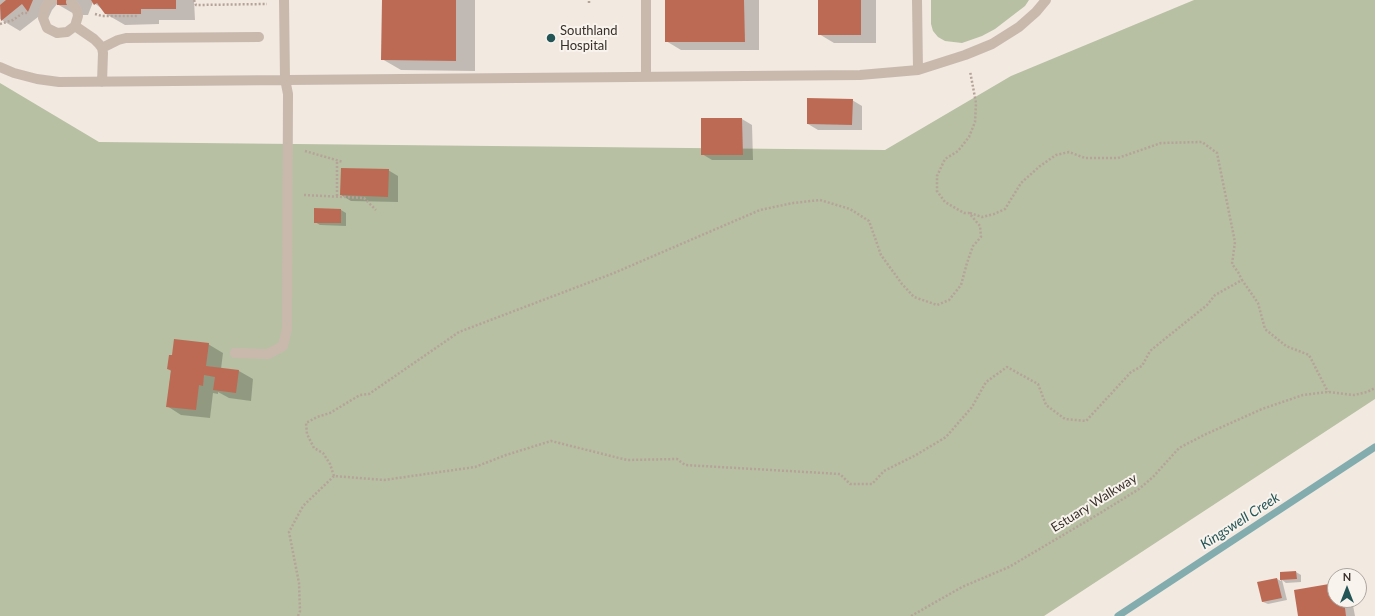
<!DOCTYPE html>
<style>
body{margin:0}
#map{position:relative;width:1375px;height:616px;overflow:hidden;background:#f2e9e1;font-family:Lato,sans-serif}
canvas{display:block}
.north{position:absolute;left:1327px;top:568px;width:40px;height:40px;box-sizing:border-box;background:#f9f3ed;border:1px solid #aca59f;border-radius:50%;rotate:0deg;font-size:11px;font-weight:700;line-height:16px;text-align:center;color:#382f2b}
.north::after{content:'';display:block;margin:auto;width:14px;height:18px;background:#235557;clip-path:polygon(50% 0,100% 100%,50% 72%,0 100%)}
</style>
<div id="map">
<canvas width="1375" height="616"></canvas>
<div class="north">N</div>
</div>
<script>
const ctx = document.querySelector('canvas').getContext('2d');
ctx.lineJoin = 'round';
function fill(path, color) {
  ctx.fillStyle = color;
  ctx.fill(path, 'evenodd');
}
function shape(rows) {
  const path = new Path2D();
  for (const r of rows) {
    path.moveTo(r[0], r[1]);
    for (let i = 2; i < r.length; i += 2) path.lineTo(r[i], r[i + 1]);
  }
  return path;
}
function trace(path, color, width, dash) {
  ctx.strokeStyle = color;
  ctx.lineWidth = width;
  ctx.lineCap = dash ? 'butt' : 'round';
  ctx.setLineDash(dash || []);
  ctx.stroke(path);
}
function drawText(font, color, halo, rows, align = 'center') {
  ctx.font = font + ' Lato,sans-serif';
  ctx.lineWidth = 4;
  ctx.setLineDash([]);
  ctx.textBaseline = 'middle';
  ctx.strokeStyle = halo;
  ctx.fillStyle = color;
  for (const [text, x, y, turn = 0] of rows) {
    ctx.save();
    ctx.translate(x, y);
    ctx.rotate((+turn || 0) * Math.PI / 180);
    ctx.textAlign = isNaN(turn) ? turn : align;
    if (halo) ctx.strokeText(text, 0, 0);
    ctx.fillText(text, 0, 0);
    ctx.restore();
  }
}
fill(shape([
 [931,0,1029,0,1025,6,995,29,982,36,962,43,945,41,938,37,933,31,931,24],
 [1194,0,1375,0,1375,399,1044,616,0,616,0,83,99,142,885,150,1011,76]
]), '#b7c0a2');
fill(shape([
 [0,0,194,0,195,20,159,20,159,24,125,25,106,14,102,9,93,2,88,15,76,15,57,4,52,10,47,21,38,17,20,31,0,19],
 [383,0,475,0,475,71,401,70,382,59],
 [666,0,759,0,759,50,681,50,666,41],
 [819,0,876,0,876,43,834,43,819,34],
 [852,100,862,106,862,130,818,130,808,124],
 [702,119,742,119,752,125,753,160,712,160,702,154],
 [388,170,398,176,398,202,351,201,341,195],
 [341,210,346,213,346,226,320,225,315,222],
 [208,344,223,353,221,369,239,371,253,379,251,401,229,398,218,392,218,394,213,393,210,418,181,415,167,406,171,371,168,369,173,356],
 [1281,572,1296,572,1301,575,1301,582,1286,583,1282,580,1287,600,1268,604,1263,602,1259,583,1277,579,1281,581],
 [1335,584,1335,600,1352,600,1355,616,1299,616]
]), '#0003');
trace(shape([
 [1118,616,1375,447]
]), '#82acad', 7);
fill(shape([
 [6,0,33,0,28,12,22,4,1,21,0,5],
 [57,0,72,0,70,5,57,5],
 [91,0,176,0,176,9,141,9,141,14,105,14,97,3,94,5],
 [382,0,456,0,456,61,381,60],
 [665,0,744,0,745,42,665,42],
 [818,0,861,0,861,35,818,35],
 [807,98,853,99,852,125,807,124],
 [701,118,742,118,743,155,701,155],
 [341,168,389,169,388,197,340,195],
 [314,208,341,209,341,223,314,223],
 [174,339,209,343,206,366,239,370,236,393,213,390,215,377,204,375,203,386,199,385,196,410,166,407,171,370,167,369,169,355,172,355],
 [1296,571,1297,579,1280,580,1280,572],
 [1277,578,1282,598,1262,602,1257,582],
 [1335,583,1335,600,1344,600,1346,616,1298,616,1294,590]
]), '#bd6a54');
trace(shape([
 [194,0,196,5,267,4],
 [589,3,589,0],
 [95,14,102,16,138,16],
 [0,24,13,20,23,13,28,13],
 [305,151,343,162],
 [304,195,364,198,376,210],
 [337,196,337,161],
 [970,213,982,217,994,214,1005,209,1021,183,1040,166,1056,155,1069,152,1085,158,1118,158,1161,143,1202,142,1217,153,1235,242,1232,264,1238,272,1242,280],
 [334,476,330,464,323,453,314,448,307,434,306,423,317,417,330,413,360,395,369,394,459,332,614,273,760,210,793,203,820,200,850,209,869,221,881,255,902,284,914,297,937,305,949,300,961,285,967,263,973,246,981,237,980,226,969,213,964,213,945,202,937,191,937,176,945,159,958,151,969,137,975,122,976,103,970,71],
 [298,616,300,611,299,583,289,532,303,506,334,476,384,480,475,467,506,455,551,441,627,460,677,459,685,465,840,474,850,484,872,484,884,471,916,455,946,437,972,407,986,382,1007,367,1038,384,1046,405,1065,419,1086,421,1131,372,1142,366,1150,351,1207,305,1215,295,1242,280,1258,303,1265,329,1286,346,1309,355,1328,392],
 [911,616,962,587,1009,567,1097,515,1139,489,1153,477,1179,448,1204,435,1262,409,1303,395,1328,392,1354,395,1367,392,1375,388]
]), '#b5a398', 2.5, [2, 2]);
trace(shape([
 [52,0,48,3,45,8,43,18,47,28,57,33,67,32,75,26,78,16,77,10,71,2],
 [646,0,646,77],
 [917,0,918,70],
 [75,26,94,39,99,44,102,48,103,53,102,82],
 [102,48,118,40,126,38,259,37],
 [0,67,14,73,37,79,59,82,860,75,918,70,965,55,992,44,1019,27,1036,12,1046,0],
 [235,353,268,354,283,346,287,329,288,94,285,79,284,0]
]), '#c9b9ad', 10);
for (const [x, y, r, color] of [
 [551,38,5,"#235557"]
]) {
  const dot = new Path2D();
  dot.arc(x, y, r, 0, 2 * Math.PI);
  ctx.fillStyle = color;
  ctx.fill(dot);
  trace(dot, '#f9f3ed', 1.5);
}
drawText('13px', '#382f2b', '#f9f3ed', [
 ["Southland",560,31],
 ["Hospital",560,46]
], 'left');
drawText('13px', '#382f2b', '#f9f3ed', [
 ["Estuary Walkway",1094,503,-32]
]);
drawText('italic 14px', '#235557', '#f9f3ed', [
 ["Kingswell Creek",1240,521,-33]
]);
</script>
